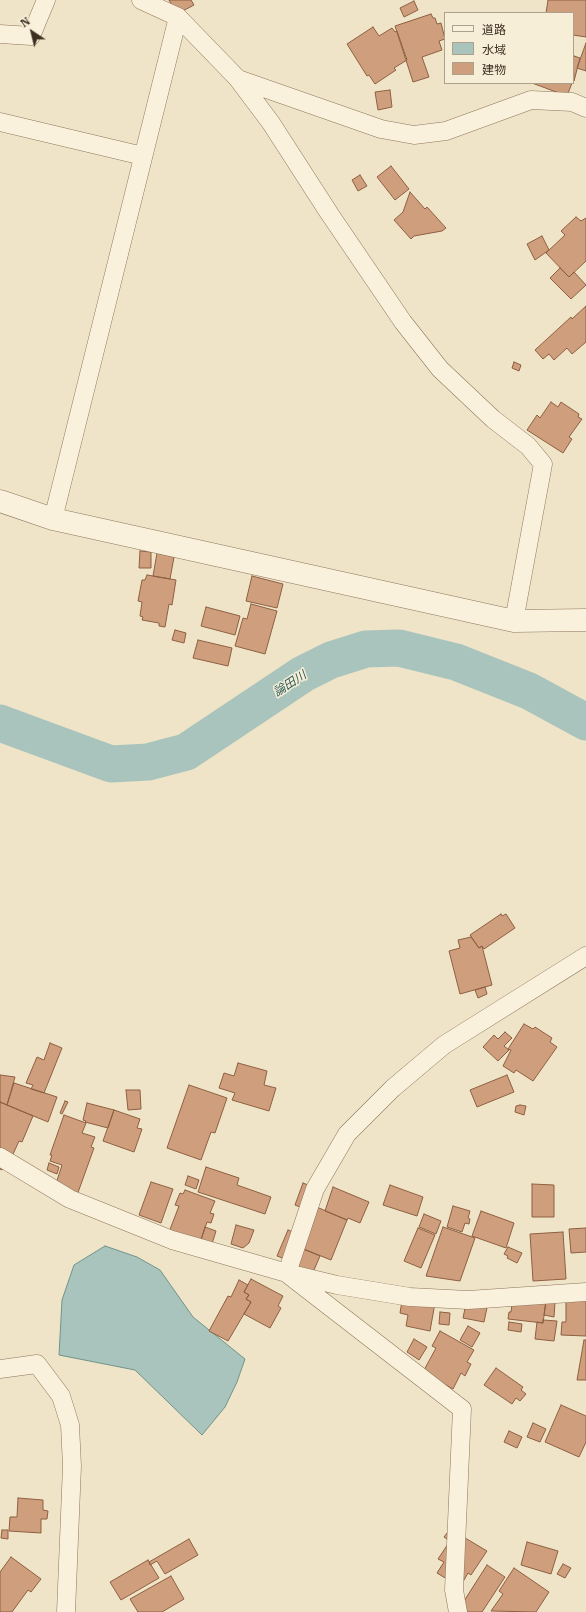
<!DOCTYPE html>
<meta charset="utf-8">
<style>
body{margin:0}
#map{position:relative;width:586px;height:1612px;overflow:hidden;background:#f0e4c8;font-family:"IBM Plex Serif","Noto Sans JP",serif}
canvas{display:block}
.legend{position:absolute;left:444px;top:12px;width:130px;height:72px;box-sizing:border-box;background:#f7eed8;border:1px solid #ada18e;margin:0;padding:5px 7px;list-style:none;font-size:12px;color:#3d2e20}
.legend li{display:flex;align-items:center;gap:8px;height:20px}
.legend b{width:20px;border:1px solid #ada18e}
.north{position:absolute;left:12px;top:12px;width:40px;height:40px;-webkit-text-stroke:3px #f7eed8;paint-order:stroke;rotate:325deg;font-size:11px;font-weight:700;line-height:16px;text-align:center;color:#3d2e20}
.north::after{content:'';display:block;margin:auto;width:14px;height:18px;background:#3d2e20;clip-path:polygon(50% 0,100% 100%,50% 72%,0 100%)}
</style>
<div id="map">
<canvas width="586" height="1612"></canvas>
<ul class="legend">
<li><b style="height:5px;background:#faf1dc"></b>道路</li>
<li><b style="height:11px;background:#a9c4bc"></b>水域</li>
<li><b style="height:11px;background:#cf9f7d"></b>建物</li>
</ul>
<div class="north">N</div>
</div>
<script>
const ctx = document.querySelector('canvas').getContext('2d');
ctx.lineJoin = 'round';
function fill(path, color) {
  ctx.fillStyle = color;
  ctx.fill(path, 'evenodd');
}
function shape(rows) {
  const path = new Path2D();
  for (const r of rows) {
    path.moveTo(r[0], r[1]);
    for (let i = 2; i < r.length; i += 2) path.lineTo(r[i], r[i + 1]);
  }
  return path;
}
function trace(path, color, width, dash) {
  ctx.strokeStyle = color;
  ctx.lineWidth = width;
  ctx.lineCap = dash ? 'butt' : 'round';
  ctx.setLineDash(dash || []);
  ctx.stroke(path);
}
function drawText(font, color, halo, rows, align = 'center') {
  ctx.font = font + ' "IBM Plex Serif","Noto Sans JP",serif';
  ctx.lineWidth = 3;
  ctx.setLineDash([]);
  ctx.textBaseline = 'middle';
  ctx.strokeStyle = halo;
  ctx.fillStyle = color;
  for (const [text, x, y, turn = 0] of rows) {
    ctx.save();
    ctx.translate(x, y);
    ctx.rotate((+turn || 0) * Math.PI / 180);
    ctx.textAlign = isNaN(turn) ? turn : align;
    if (halo) ctx.strokeText(text, 0, 0);
    ctx.fillText(text, 0, 0);
    ctx.restore();
  }
}
const water = shape([
 [105,1246,137,1257,160,1270,193,1317,245,1359,237,1382,225,1407,202,1435,135,1370,59,1355,62,1300,74,1265,105,1246]
]);
fill(water, '#a9c4bc');
trace(water, '#6f938a', 1);
trace(shape([
 [0,723,111,764,148,762,186,752,303,674,331,660,366,649,399,648,456,662,529,691,586,722]
]), '#a9c4bc', 37);
const building = shape([
 [169,0,191,0,194,5,177,14,169,0],
 [548,0,586,0,586,37,573,35,573,13,546,13,548,0],
 [414,1,418,10,404,17,400,8,414,1],
 [431,14,433,18,435,18,437,24,441,23,445,39,439,41,442,50,422,57,429,77,413,82,395,26,431,14],
 [373,27,379,36,392,28,395,32,397,31,407,60,394,68,396,70,375,84,369,75,367,76,347,44,373,27],
 [586,43,586,71,577,68,586,43],
 [573,53,574,56,580,58,574,81,573,53],
 [532,83,572,83,567,96,532,83],
 [390,90,392,107,378,110,375,92,390,90],
 [391,166,409,189,395,200,377,177,391,166],
 [360,175,367,186,358,191,352,180,360,175],
 [410,192,425,209,427,207,446,228,442,231,414,236,411,239,394,220,403,212,410,192],
 [576,217,581,221,586,218,586,261,569,277,546,253,565,235,561,231,576,217],
 [542,236,549,250,535,260,527,244,542,236],
 [560,268,569,277,574,272,586,285,571,299,550,278,560,268],
 [586,306,586,342,572,354,567,348,554,360,549,354,543,359,535,350,571,317,572,319,586,306],
 [514,362,521,365,519,371,512,368,514,362],
 [551,402,558,407,561,402,579,414,578,417,582,419,569,437,572,439,563,453,527,430,537,415,540,418,551,402],
 [140,551,151,552,151,568,139,568,140,551],
 [157,553,174,557,170,579,153,576,157,553],
 [147,575,176,580,172,605,169,604,165,627,159,626,159,623,142,620,143,617,140,616,142,602,138,601,142,580,145,580,147,575],
 [252,576,283,584,277,608,246,601,252,576],
 [251,604,277,611,265,654,235,646,243,618,247,619,251,604],
 [206,607,240,616,235,635,201,626,206,607],
 [175,630,186,633,184,643,172,640,175,630],
 [198,640,232,648,228,666,193,658,198,640],
 [501,914,502,916,506,914,515,928,484,949,482,946,479,948,470,935,501,914],
 [471,937,479,948,482,946,492,985,460,994,449,951,460,948,458,940,471,937],
 [485,987,487,994,478,998,475,990,485,987],
 [524,1024,533,1029,535,1027,552,1038,550,1042,557,1047,533,1081,516,1070,514,1073,503,1066,511,1050,508,1049,524,1024],
 [505,1032,512,1038,504,1046,509,1050,498,1061,483,1047,494,1035,498,1039,505,1032],
 [50,1043,62,1048,44,1093,31,1089,33,1085,26,1083,37,1057,44,1060,50,1043],
 [238,1063,267,1071,264,1085,276,1088,269,1111,232,1100,235,1093,219,1088,224,1073,234,1076,238,1063],
 [0,1075,15,1077,7,1105,0,1102,0,1075],
 [507,1075,514,1092,477,1107,470,1090,507,1075],
 [14,1083,57,1097,48,1122,7,1105,14,1083],
 [189,1085,227,1098,215,1133,211,1132,201,1160,167,1148,189,1085],
 [126,1090,140,1090,141,1109,128,1110,126,1090],
 [65,1101,68,1102,62,1114,60,1113,65,1101],
 [0,1102,33,1116,22,1142,19,1141,9,1163,5,1161,2,1170,0,1169,0,1102],
 [87,1103,114,1110,108,1128,85,1122,86,1121,83,1120,87,1103],
 [520,1105,526,1106,524,1115,515,1112,516,1106,520,1105],
 [114,1110,140,1119,137,1128,142,1129,134,1152,103,1141,114,1110],
 [64,1115,86,1123,82,1133,95,1137,91,1147,94,1148,76,1198,54,1190,62,1165,50,1161,52,1155,50,1155,64,1115],
 [49,1163,59,1167,57,1174,47,1170,49,1163],
 [206,1167,239,1178,237,1185,271,1197,265,1214,198,1192,206,1167],
 [188,1176,199,1180,196,1189,185,1185,188,1176],
 [151,1182,173,1189,161,1223,139,1215,151,1182],
 [303,1183,318,1189,310,1211,295,1205,303,1183],
 [532,1184,554,1185,554,1217,532,1217,532,1184],
 [390,1185,423,1197,417,1216,383,1205,390,1185],
 [333,1187,369,1202,360,1223,348,1218,347,1220,325,1211,333,1187],
 [185,1190,215,1201,210,1213,214,1214,211,1223,207,1222,200,1243,169,1232,179,1206,175,1205,180,1193,183,1194,185,1190],
 [312,1205,347,1220,331,1260,301,1248,312,1205],
 [453,1206,470,1211,468,1218,470,1219,469,1224,465,1223,462,1232,447,1227,453,1206],
 [481,1211,514,1223,506,1248,472,1236,481,1211],
 [424,1214,441,1221,436,1234,419,1227,424,1214],
 [236,1225,254,1230,249,1243,243,1248,231,1244,236,1225],
 [205,1227,216,1231,211,1247,200,1243,205,1227],
 [443,1227,475,1238,460,1281,426,1276,443,1227],
 [418,1228,435,1235,421,1268,404,1261,418,1228],
 [586,1228,586,1252,571,1253,569,1229,586,1228],
 [288,1230,305,1237,301,1248,320,1256,311,1277,293,1262,277,1256,288,1230],
 [563,1232,566,1279,533,1281,530,1234,563,1232],
 [508,1247,522,1253,517,1263,507,1258,508,1256,504,1254,508,1247],
 [251,1279,283,1296,278,1306,281,1308,270,1328,244,1314,251,1302,246,1299,249,1295,244,1292,251,1279],
 [239,1280,248,1285,244,1292,249,1295,246,1299,251,1302,228,1341,209,1331,228,1296,231,1297,239,1280],
 [468,1294,489,1298,484,1322,463,1318,468,1294],
 [513,1297,546,1301,543,1323,508,1319,509,1312,511,1312,513,1297],
 [566,1297,586,1297,586,1336,561,1335,562,1322,566,1322,566,1297],
 [402,1301,435,1303,430,1331,406,1326,408,1315,400,1313,402,1301],
 [546,1301,555,1302,554,1317,544,1315,546,1301],
 [440,1312,450,1313,449,1325,439,1324,440,1312],
 [543,1320,557,1321,554,1341,535,1339,537,1322,543,1323,543,1320],
 [509,1322,522,1324,521,1332,508,1330,509,1322],
 [468,1326,480,1333,472,1347,460,1340,468,1326],
 [440,1331,474,1350,467,1362,471,1364,465,1376,461,1373,453,1389,423,1372,436,1348,432,1346,440,1331],
 [414,1339,427,1347,419,1360,407,1352,414,1339],
 [584,1340,586,1340,586,1380,577,1380,584,1340],
 [496,1368,523,1387,521,1390,526,1394,520,1401,516,1398,512,1404,484,1385,496,1368],
 [561,1405,586,1416,586,1442,579,1457,545,1442,561,1405],
 [533,1423,546,1429,540,1442,527,1437,533,1423],
 [509,1431,522,1437,517,1448,504,1442,509,1431],
 [18,1498,43,1500,43,1510,48,1511,47,1519,41,1519,41,1533,9,1531,10,1517,17,1517,18,1498],
 [450,1529,487,1551,471,1575,468,1573,460,1587,437,1573,444,1562,438,1559,450,1541,444,1537,450,1529],
 [2,1530,8,1530,8,1539,1,1538,2,1530],
 [189,1539,198,1555,165,1574,157,1561,150,1565,149,1562,189,1539],
 [527,1542,558,1551,551,1574,521,1565,527,1542],
 [11,1557,41,1579,31,1592,28,1590,12,1612,0,1612,0,1572,11,1557],
 [148,1560,159,1578,121,1600,110,1582,148,1560],
 [563,1564,571,1568,565,1578,557,1574,563,1564],
 [487,1565,505,1577,482,1612,457,1612,487,1565],
 [514,1568,549,1592,536,1612,491,1611,503,1594,499,1591,514,1568],
 [171,1576,184,1599,162,1612,138,1612,130,1599,171,1576]
]);
fill(building, '#cf9f7d');
trace(building, '#8d5f41', 1);
const minor = shape([
 [141,0,178,17,238,79,271,123,329,213,403,322,440,369,493,419,528,446,543,464,514,621],
 [0,34,31,36,46,0],
 [238,79,381,129,414,135,446,131,531,100,572,102,586,108],
 [0,122,143,156],
 [53,519,178,17],
 [0,1157,70,1199,172,1240,287,1273,337,1285,410,1297,468,1300,586,1292],
 [287,1273,315,1189,347,1134,393,1088,444,1045,586,956],
 [290,1276,462,1409,454,1590,458,1612],
 [0,1369,37,1364,61,1396,70,1425,72,1466,66,1612]
]);
const tertiary = shape([
 [0,501,53,519,514,621,586,620]
]);
trace(minor, '#8d765c', 19);
trace(tertiary, '#8d765c', 23);
trace(minor, '#faf1dc', 18);
trace(tertiary, '#faf1dc', 22);
drawText('italic 12px', '#2f5d5a', '#f7eed8', [
 ["論田川",290,684,-33]
]);
</script>
